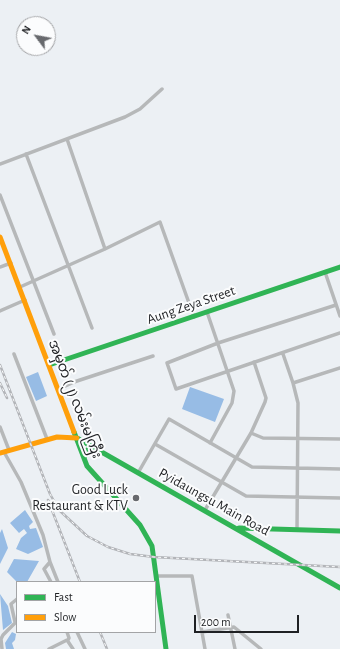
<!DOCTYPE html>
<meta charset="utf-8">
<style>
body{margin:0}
#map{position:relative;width:340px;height:649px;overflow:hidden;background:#ecf0f4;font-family:"Alegreya Sans",sans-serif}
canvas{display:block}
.legend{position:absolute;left:16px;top:581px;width:140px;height:52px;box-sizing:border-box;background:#fbfcfd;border:1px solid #a3a4a6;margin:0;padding:5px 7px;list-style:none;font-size:12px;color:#1f2124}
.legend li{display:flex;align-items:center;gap:8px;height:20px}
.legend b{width:20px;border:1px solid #a3a4a6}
.north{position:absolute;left:16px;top:16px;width:40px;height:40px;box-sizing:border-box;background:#fbfcfd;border:1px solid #a3a4a6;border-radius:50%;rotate:302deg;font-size:11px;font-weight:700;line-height:16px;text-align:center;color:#1f2124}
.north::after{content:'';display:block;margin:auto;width:14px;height:18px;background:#67696d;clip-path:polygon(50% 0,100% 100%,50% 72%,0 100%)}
.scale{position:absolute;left:194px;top:615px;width:105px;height:18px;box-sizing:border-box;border:2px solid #1f2124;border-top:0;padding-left:5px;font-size:12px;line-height:14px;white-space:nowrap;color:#1f2124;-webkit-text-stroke:3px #fbfcfd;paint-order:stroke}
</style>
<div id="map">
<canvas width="340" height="649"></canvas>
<ul class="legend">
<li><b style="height:5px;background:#30b455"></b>Fast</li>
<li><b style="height:5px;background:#ff9f0a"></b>Slow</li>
</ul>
<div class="north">N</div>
<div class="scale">200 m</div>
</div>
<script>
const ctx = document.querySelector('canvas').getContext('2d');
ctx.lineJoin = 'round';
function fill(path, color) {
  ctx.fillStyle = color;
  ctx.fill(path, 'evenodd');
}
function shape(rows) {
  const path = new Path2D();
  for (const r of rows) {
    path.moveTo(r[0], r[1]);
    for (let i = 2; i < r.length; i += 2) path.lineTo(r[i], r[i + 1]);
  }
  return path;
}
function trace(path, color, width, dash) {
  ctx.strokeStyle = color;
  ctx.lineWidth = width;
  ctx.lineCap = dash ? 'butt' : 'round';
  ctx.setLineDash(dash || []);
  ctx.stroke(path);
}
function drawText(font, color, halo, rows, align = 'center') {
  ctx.font = font + ' "Alegreya Sans","Noto Sans Myanmar",sans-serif';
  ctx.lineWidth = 4;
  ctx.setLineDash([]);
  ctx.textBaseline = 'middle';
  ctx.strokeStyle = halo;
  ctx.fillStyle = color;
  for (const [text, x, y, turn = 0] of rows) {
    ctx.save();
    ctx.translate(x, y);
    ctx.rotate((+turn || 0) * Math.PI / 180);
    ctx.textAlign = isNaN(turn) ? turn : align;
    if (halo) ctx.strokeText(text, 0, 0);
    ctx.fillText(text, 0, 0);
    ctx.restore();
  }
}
fill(shape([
 [38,372,47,396,36,401,26,377],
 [190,387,224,399,215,422,182,409],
 [25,510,33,522,29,526,30,529,36,528,43,547,28,554,16,549,21,538,27,533,24,529,19,533,10,523],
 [2,529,8,548,0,564,0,533],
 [14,559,39,561,27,582,17,582,7,572],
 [0,594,8,606,12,623,3,630],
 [12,632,16,634,15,640,12,643,14,649,6,649,5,643]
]), '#97bce5');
trace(shape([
 [67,139,105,249],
 [26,154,92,328],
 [0,164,125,117,140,109,162,89],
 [0,195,54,334],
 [0,267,11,263],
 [325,272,340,316],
 [20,287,105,249,160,222,194,317],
 [336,305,218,343,167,363,176,389,340,333],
 [0,311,25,300],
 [207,312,234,391,232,403,210,443],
 [14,354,47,439],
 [283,354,293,383,298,403,297,530],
 [293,383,340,368],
 [59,389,74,382,153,356],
 [0,427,9,450],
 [251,433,263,438,340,439],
 [155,444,246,496,340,498],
 [4,452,21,482,43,535,50,562,58,582],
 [138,473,169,419,252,467,340,469],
 [205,510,251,433,265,402,266,398,254,362],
 [50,562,44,569,51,582],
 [156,576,192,576,205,649],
 [228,615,235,649],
 [15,622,11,604,17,599],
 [67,632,69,638,68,640],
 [77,632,85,649],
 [202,632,234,627,261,649],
 [2,649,1,639,3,635,17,621],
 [49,649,67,640,73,649]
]), '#b6b8b9', 3.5);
trace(shape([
 [49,365,340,267],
 [74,432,87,466,140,525,152,546,166,649],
 [77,438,340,588],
 [84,458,87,450,94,447],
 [239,528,340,531]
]), '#30b455', 5);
trace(shape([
 [0,237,74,432],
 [0,453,57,437,77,438]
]), '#ff9f0a', 5);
const rail = shape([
 [0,365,50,494,59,510,87,536,108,547,130,554,154,557,340,567],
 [0,383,7,398],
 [48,500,80,582],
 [100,632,107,649]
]);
trace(rail, '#b2b4b8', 2.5);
trace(rail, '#fbfcfd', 1, [3]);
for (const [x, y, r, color] of [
 [136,498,4,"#67696d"]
]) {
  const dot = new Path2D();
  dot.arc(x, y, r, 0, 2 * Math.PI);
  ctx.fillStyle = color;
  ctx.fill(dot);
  trace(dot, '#fbfcfd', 1.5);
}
drawText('14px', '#1f2124', '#fbfcfd', [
 ["Aung Zeya Street",191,305,-19],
 ["အမှတ် (၂) လမ်းမကြီး",75,399,69],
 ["Pyidaungsu Main Road",214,502,29]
]);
drawText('14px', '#1f2124', '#fbfcfd', [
 ["Good Luck",128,490],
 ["Restaurant & KTV",128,506]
], 'right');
</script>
